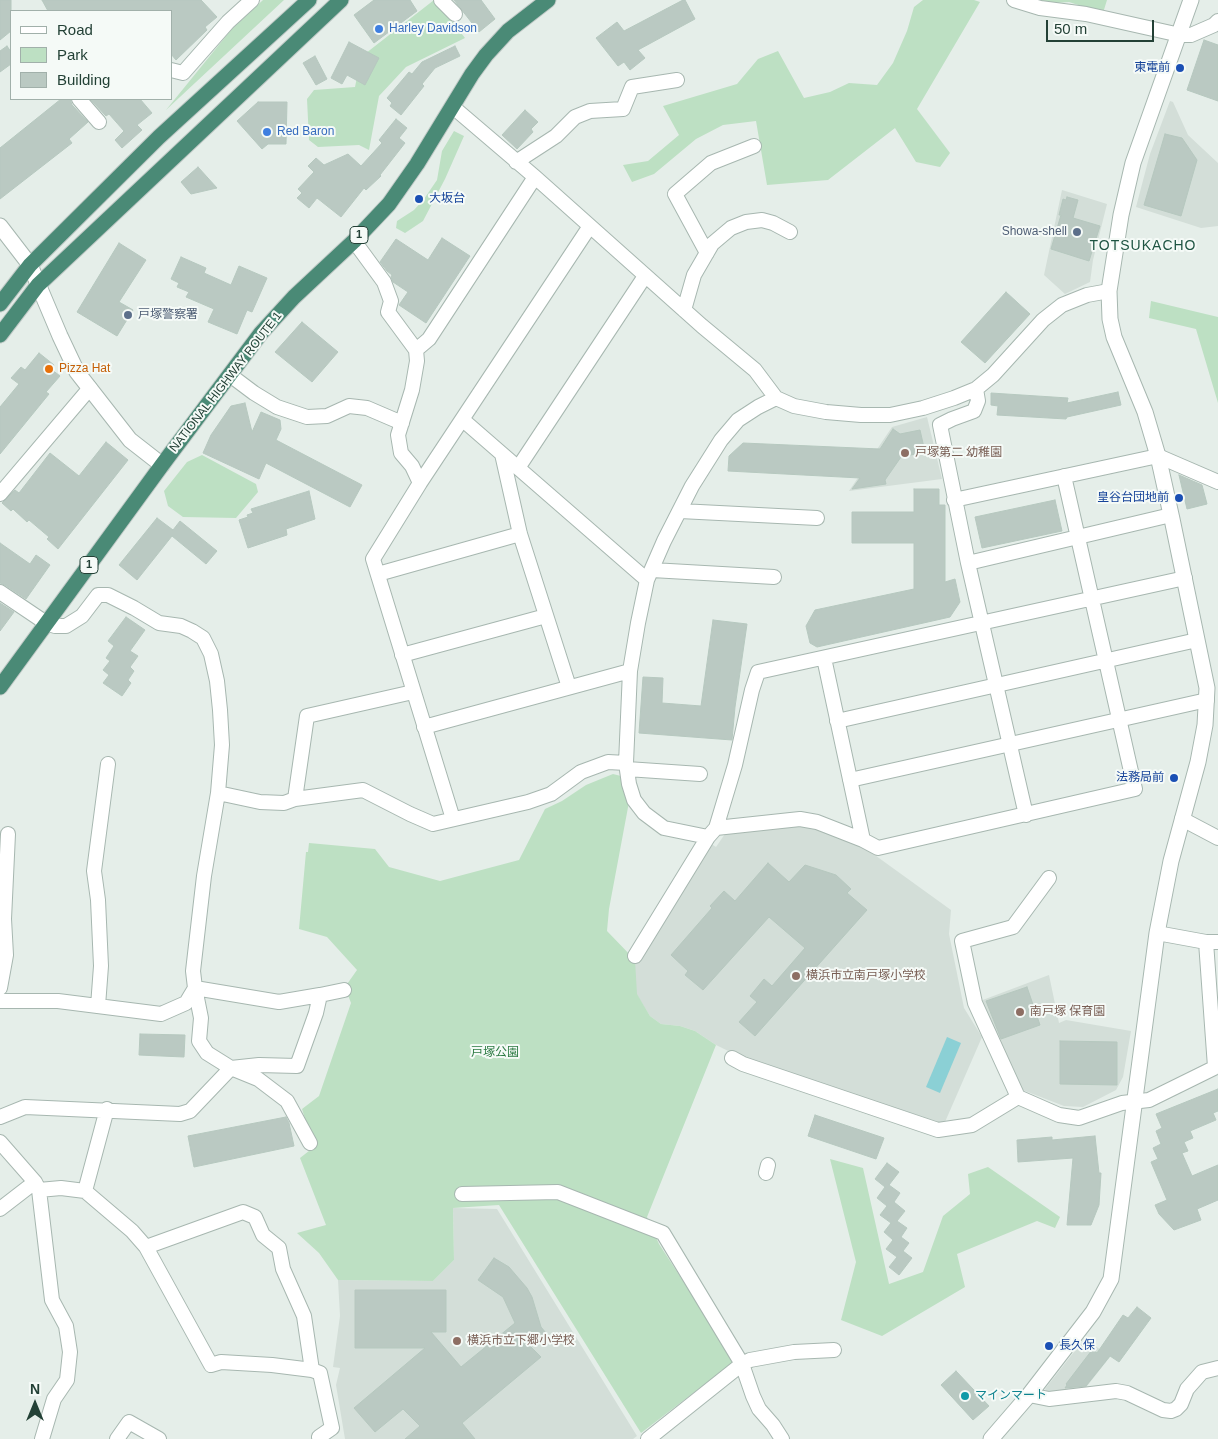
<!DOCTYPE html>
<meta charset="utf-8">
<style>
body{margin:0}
#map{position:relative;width:1218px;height:1439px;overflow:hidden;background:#e5eee9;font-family:Helvetica,sans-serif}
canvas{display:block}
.legend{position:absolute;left:10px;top:10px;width:162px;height:90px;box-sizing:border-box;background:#f5faf7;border:1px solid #a1b0aa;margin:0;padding:6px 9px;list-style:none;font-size:15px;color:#234136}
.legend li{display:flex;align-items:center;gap:10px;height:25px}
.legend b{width:25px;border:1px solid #a1b0aa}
.north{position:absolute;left:10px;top:1379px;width:50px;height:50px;-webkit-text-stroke:4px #f5faf7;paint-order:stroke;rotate:0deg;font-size:14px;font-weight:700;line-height:20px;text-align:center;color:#234136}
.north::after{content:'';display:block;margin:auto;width:18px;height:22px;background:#234136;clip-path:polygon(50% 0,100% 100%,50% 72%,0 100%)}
.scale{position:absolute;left:1046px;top:20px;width:108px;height:22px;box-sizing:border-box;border:2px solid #234136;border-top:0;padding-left:6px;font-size:15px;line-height:18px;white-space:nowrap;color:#234136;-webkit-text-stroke:4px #f5faf7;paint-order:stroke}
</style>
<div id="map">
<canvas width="1218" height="1439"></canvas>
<ul class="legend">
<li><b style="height:6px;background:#fff"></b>Road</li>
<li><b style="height:14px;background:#bde0c3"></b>Park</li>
<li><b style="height:14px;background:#bac9c2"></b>Building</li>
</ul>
<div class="north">N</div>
<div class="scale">50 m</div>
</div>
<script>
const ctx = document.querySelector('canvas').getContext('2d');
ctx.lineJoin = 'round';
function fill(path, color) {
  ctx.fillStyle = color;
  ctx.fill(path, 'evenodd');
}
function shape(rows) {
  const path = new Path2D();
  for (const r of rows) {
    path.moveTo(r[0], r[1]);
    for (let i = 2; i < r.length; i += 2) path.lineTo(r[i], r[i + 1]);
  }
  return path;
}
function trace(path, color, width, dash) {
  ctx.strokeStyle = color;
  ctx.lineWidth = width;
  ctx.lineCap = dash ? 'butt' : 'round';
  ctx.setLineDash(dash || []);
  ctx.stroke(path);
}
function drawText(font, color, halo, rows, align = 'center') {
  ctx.font = font + ' Helvetica,"Noto Sans JP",sans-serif';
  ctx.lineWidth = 4;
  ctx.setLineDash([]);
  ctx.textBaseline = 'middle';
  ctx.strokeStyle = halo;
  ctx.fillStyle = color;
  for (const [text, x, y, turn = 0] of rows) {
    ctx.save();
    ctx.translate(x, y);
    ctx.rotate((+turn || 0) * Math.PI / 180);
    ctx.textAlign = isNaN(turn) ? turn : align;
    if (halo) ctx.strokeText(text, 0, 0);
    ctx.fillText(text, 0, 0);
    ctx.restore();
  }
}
fill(shape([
 [1170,101,1173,102,1188,135,1218,163,1218,226,1201,228,1136,207,1150,154],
 [1062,190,1107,204,1093,260,1090,282,1065,294,1044,275],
 [927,417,942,479,849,491,892,427],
 [806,823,844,837,872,853,951,910,949,934,964,1008,982,1037,945,1122,939,1122,905,1111,901,1112,753,1063,716,1045,695,1031,680,1026,661,1024,650,1016,635,992,635,960,710,843,716,847,727,831],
 [1049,975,1059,1023,1066,1020,1131,1031,1123,1077,1116,1090,1083,1107,1064,1106,1020,1089,980,1001],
 [453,1208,497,1209,637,1436,633,1439,345,1439,336,1385,340,1368,333,1367,340,1316,338,1280,433,1281,454,1260],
 [1085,1338,1110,1357,1084,1390,1049,1395,1045,1389]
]), '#d3ded8');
fill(shape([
 [263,0,284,0,166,110,231,30],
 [434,0,436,0,465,38,406,67,379,96,369,150,359,145,318,147,309,140,307,99,314,90,355,87,361,57],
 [923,0,974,0,980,2,917,109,950,153,940,167,916,162,895,128,828,180,767,185,756,121,723,125,696,139,654,174,632,182,623,165,648,161,679,135,663,106,737,84,758,59,778,51,804,98,830,92,849,83,877,85,893,63,907,31,914,7],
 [1031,0,1107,0,1103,13,1069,2,1040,4],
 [454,131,464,136,445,179,423,221,405,233,396,228,397,221,414,210,424,199,437,180,442,151],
 [1151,301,1218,317,1218,403,1196,329,1149,318],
 [202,455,256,484,258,492,236,518,183,517,168,506,164,491,187,462],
 [613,774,621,776,629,802,609,909,607,931,635,960,637,994,650,1016,661,1024,680,1026,695,1031,716,1045,647,1217,659,1244,735,1361,641,1433,499,1205,453,1208,454,1260,433,1281,338,1280,319,1253,297,1233,326,1225,300,1158,314,1147,302,1109,319,1096,351,1003,345,987,357,970,327,937,299,929,306,852,308,852,309,843,375,849,389,867,440,881,519,860,545,809,562,801,586,785],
 [830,1159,863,1168,889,1284,923,1272,943,1216,970,1194,968,1174,988,1167,1060,1217,1055,1228,1037,1221,957,1254,965,1287,882,1336,841,1320,856,1262]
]), '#bde0c3');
fill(shape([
 [947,1037,961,1043,940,1093,926,1087]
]), '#8bd0d5');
const building = shape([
 [0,0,11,0,11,31,0,40,0,0],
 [42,0,201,0,217,17,205,27,207,30,176,60,171,54,171,11,48,11,42,0],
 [374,0,410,0,417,11,374,43,354,15,374,0],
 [454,0,481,0,495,19,479,32,454,0],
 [683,0,685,0,695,19,638,50,645,58,630,70,624,62,618,66,596,38,617,22,624,31,683,0],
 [1204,40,1218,45,1218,101,1187,90,1204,40],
 [349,42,379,58,365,85,347,75,342,84,331,78,349,42],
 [7,46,11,52,11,64,0,72,0,51,7,46],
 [455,46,460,56,435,68,422,84,424,86,401,115,390,106,392,103,387,98,409,72,412,74,422,62,455,46],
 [315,56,327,79,316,85,303,63,315,56],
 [61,99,70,99,72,105,88,122,69,139,72,143,0,199,0,148,61,99],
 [90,99,140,99,152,113,137,125,142,130,122,148,115,140,124,131,109,114,106,116,90,99],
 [258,102,287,102,286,144,268,144,262,149,237,121,258,102],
 [525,110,538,122,531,129,533,132,517,149,502,135,525,110],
 [396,119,407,128,399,138,405,143,380,175,381,176,366,190,364,188,341,217,317,198,309,208,297,198,302,193,298,189,314,172,308,166,316,158,324,165,348,154,361,166,382,143,379,140,396,119],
 [1165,134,1182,138,1197,160,1181,216,1144,205,1165,134],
 [198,167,217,188,191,194,181,182,198,167],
 [1067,197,1078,200,1073,218,1100,226,1089,261,1051,249,1061,215,1059,215,1063,199,1066,200,1067,197],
 [442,238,470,256,426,323,399,305,408,292,393,282,391,277,392,275,387,271,380,262,396,239,428,260,442,238],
 [119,243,146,260,119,302,133,310,117,336,77,312,119,243],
 [181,257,206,268,204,273,231,285,239,266,267,278,252,312,247,310,237,334,208,322,214,309,186,297,189,292,177,287,179,283,171,279,181,257],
 [1006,292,1030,314,985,363,961,342,1006,292],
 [302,322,338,352,312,382,275,352,302,322],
 [39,353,54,365,51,369,60,376,46,392,49,394,0,454,0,407,19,384,11,378,21,367,25,370,39,353],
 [1118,392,1121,405,1067,417,1066,419,997,415,998,406,991,405,991,393,1068,398,1067,403,1118,392],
 [245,403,252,432,261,412,280,420,281,429,276,440,362,485,350,507,266,463,259,479,203,453,211,435,231,406,245,403],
 [893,429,900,434,920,430,925,452,901,457,885,480,886,484,852,489,860,478,728,471,729,456,743,443,880,449,893,429],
 [106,442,128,460,58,549,47,539,49,537,29,520,27,522,13,509,11,511,2,503,15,490,19,493,50,453,79,476,106,442],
 [1179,475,1202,485,1207,504,1187,509,1179,475],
 [914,489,939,489,939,505,945,505,945,582,955,579,960,602,950,617,817,647,810,643,806,626,815,610,914,589,914,543,852,543,852,512,914,512,914,489],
 [309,491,315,519,286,529,287,535,248,548,239,520,248,517,247,515,253,513,251,509,309,491],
 [1055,500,1062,531,982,548,975,517,1055,500],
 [157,518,173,530,180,521,217,551,206,564,172,536,137,580,119,565,157,518],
 [0,543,30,564,36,555,50,565,26,599,5,585,0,583,0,543],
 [0,603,14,612,0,631,0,603],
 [126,617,145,630,130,651,138,656,130,667,134,671,128,680,131,683,122,696,103,683,109,675,103,670,110,661,106,658,114,646,108,641,126,617],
 [713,620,747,624,735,707,732,740,639,733,643,677,663,678,662,703,701,706,713,620],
 [768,863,789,882,805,865,836,875,851,889,847,893,867,910,755,1036,739,1022,757,1002,750,996,764,979,772,986,805,948,769,917,703,990,685,975,688,971,671,955,712,908,710,906,724,891,735,901,768,863],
 [1027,987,1040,1025,1001,1039,986,1001,1027,987],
 [140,1034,185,1035,184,1057,139,1055,140,1034],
 [1060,1041,1117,1042,1117,1085,1060,1084,1060,1041],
 [1218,1089,1218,1111,1213,1113,1216,1120,1190,1131,1193,1138,1184,1142,1188,1151,1182,1153,1192,1176,1218,1165,1218,1200,1197,1209,1201,1220,1174,1230,1159,1214,1155,1205,1167,1200,1151,1162,1158,1159,1153,1148,1161,1144,1156,1131,1162,1128,1156,1114,1218,1089],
 [815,1115,884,1138,876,1159,808,1136,815,1115],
 [286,1117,289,1123,294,1146,194,1167,188,1136,286,1117],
 [1095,1136,1099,1173,1101,1173,1099,1205,1091,1225,1067,1225,1073,1158,1018,1162,1017,1140,1052,1137,1052,1140,1095,1136],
 [887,1163,899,1172,889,1185,900,1193,894,1202,905,1211,897,1221,907,1228,901,1237,909,1243,903,1251,912,1258,899,1275,889,1267,897,1257,886,1249,893,1240,884,1232,891,1223,880,1215,887,1206,877,1198,885,1187,875,1179,887,1163],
 [494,1258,509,1267,527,1288,532,1297,541,1327,546,1333,530,1346,541,1357,462,1423,475,1439,405,1439,420,1426,403,1409,375,1432,354,1408,425,1348,355,1348,355,1290,446,1290,446,1332,431,1332,461,1367,515,1323,503,1297,478,1280,494,1258],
 [1137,1307,1151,1318,1119,1362,1110,1356,1086,1386,1065,1388,1067,1385,1066,1384,1092,1350,1097,1353,1123,1315,1128,1318,1137,1307],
 [956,1371,989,1406,973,1420,941,1385,956,1371]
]);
fill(building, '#bac9c2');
trace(building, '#b6c8bf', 1);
const minor = shape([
 [441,0,455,14],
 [1014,0,1040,8,1086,14,1180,35,1191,35,1214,25,1218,21],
 [171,70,183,73,228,22,252,0],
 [79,99,99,122],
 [453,107,535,177,702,326,755,370,776,398,794,406,826,412,861,415,890,415,923,408,954,398,976,389,993,375,1043,320,1062,305,1087,295,1109,291],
 [516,162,556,136,575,117,590,111,623,109,632,87,677,80],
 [354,241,384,282,391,301,388,312,416,350,417,361,412,390,398,435,401,453,412,466,420,483],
 [707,253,675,194,711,163,754,146],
 [684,310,694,275,712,244,731,228,746,222,762,220,773,223,790,232],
 [416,350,429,339,535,177],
 [230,375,254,393,277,407,307,417,327,416,349,406,367,408,402,423],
 [976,389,978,401,974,411,952,419,940,425,968,563,1026,815],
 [463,420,647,580],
 [502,454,520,534,569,687],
 [518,468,645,276],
 [0,494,90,388],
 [954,500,1158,456,1218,482],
 [680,511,817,518],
 [968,563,1171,515],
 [652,570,774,577],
 [378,574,520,534],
 [0,592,46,623,55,626,66,626,82,616,98,595,108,595,134,608,159,623,181,626,192,631,203,638,211,654,217,681,220,710,222,745,218,793,204,876,193,971,195,988,186,1003,161,1014,58,1001,0,1001],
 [402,655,546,616],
 [824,658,863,840],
 [837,721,1197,640],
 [424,727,630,671],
 [627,769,700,774],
 [850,780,1207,700],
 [218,793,260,802,284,803,295,799,363,790,410,814,433,824,528,802,551,794,581,772,608,762,626,763],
 [295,799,307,716,413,692],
 [453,819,373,559,420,483,590,226],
 [1182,819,1218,838],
 [716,828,800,819,817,822,863,840,878,848,1135,789,1064,476],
 [708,837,664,828,644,813,634,800,629,784,626,763,630,671,638,623,647,580,664,541,692,486,721,440,738,420,758,407,776,398],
 [1157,933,1206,942,1218,942],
 [1206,942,1215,1067],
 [635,956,708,837,716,828,735,765,752,690,758,672,1185,578],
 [0,988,6,955,4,919,8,834],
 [320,995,344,990],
 [98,1006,101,966,98,900,94,871,108,764],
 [732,1058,743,1064,938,1130,972,1125,1018,1097,1059,1115,1079,1118,1122,1103,1149,1100,1218,1066],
 [1018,1097,975,1003,962,941,1013,927,1049,878],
 [0,1117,25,1107,180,1114,190,1111,231,1068,259,1065,297,1066,316,1013,320,995,279,1002,195,988,201,1018,199,1041,207,1053,231,1068,258,1079,287,1101,310,1143],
 [0,1142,35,1182,39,1190,52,1300,66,1326,70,1352,67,1380,54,1399,42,1439],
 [766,1173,768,1165],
 [39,1190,61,1188,85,1191,132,1231,146,1247,211,1365,221,1362,272,1365,312,1370,320,1373,332,1428,319,1437],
 [85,1191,107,1109],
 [462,1194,558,1192,663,1233,742,1364,753,1396,759,1409,773,1425,782,1439],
 [0,1209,35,1182],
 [146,1247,243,1212,255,1217,263,1235,279,1248,283,1269,304,1316,312,1370],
 [1029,1395,1049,1399,1116,1391,1127,1393,1163,1410,1171,1411,1176,1409,1181,1404,1187,1389,1202,1372,1218,1368],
 [117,1439,129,1422,159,1439],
 [648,1439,742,1364,750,1360,794,1352,834,1350]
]);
const tertiary = shape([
 [0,226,30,265,60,336,77,372,130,440,162,465],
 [991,1439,1029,1395,1093,1312,1111,1279,1157,933,1171,861,1198,762,1205,725,1207,688,1172,519,1158,456,1145,412,1114,337,1110,319,1109,291,1121,215,1133,163,1191,0]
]);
const trunk = shape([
 [0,304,30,265,159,137,309,0],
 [0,335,38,285,341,0],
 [0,687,162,465,261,333,294,297,354,241,389,204,417,164,472,74,486,55,508,31,548,0]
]);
trace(minor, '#a7b7b0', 16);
trace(tertiary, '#a7b7b0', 17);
trace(trunk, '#c1cac7', 17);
trace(minor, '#fff', 14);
trace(tertiary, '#fff', 15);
trace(trunk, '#4a8a76', 15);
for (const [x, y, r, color] of [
 [379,29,5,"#3f7fe0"],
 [1180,68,5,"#1a4fb4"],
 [267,132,5,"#3f7fe0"],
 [419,199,5,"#1a4fb4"],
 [1077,232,5,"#5c6f8a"],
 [128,315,5,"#5c6f8a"],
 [49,369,5,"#e8710a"],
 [905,453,5,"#8d6e63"],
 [1179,498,5,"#1a4fb4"],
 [1174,778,5,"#1a4fb4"],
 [796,976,5,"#8d6e63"],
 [1020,1012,5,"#8d6e63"],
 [457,1341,5,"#8d6e63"],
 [1049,1346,5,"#1a4fb4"],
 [965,1396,5,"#0f9aa8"]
]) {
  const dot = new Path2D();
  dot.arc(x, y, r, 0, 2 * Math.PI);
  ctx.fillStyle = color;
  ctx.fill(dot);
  trace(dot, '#f5faf7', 2);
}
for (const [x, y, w] of [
 [359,235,18],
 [89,565,18]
]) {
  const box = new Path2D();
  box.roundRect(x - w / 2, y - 8.5, w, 17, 4);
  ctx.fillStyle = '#f5faf7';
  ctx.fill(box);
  trace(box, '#234136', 1);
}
drawText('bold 11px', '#234136', null, [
 ["1",359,235],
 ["1",89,565]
]);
drawText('12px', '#366cbe', '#f5faf7', [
 ["Harley Davidson",389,29],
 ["Red Baron",277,132]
], 'left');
drawText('12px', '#164399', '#f5faf7', [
 ["東電前",1170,68],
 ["大坂台",429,199,"left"],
 ["皇谷台団地前",1169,498],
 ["法務局前",1164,778],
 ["長久保",1059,1346,"left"]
], 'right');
drawText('12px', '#4e5e75', '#f5faf7', [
 ["Showa-shell",1067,232],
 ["戸塚警察署",138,315,"left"]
], 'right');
drawText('12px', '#c56008', '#f5faf7', [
 ["Pizza Hat",59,369]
], 'left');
drawText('12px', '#234136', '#f5faf7', [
 ["NATIONAL HIGHWAY ROUTE 1",226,382,-52]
]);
drawText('12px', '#785e54', '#f5faf7', [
 ["戸塚第二 幼稚園",915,453],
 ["横浜市立南戸塚小学校",806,976],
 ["南戸塚 保育園",1030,1012],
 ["横浜市立下郷小学校",467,1341]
], 'left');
drawText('12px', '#2b7a42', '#f5faf7', [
 ["戸塚公園",495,1053]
]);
drawText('12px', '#0d838f', '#f5faf7', [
 ["マインマート",975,1396]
], 'left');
ctx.letterSpacing = '1px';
drawText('14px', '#1e5442', '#f5faf7', [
 ["TOTSUKACHO",1143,246]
]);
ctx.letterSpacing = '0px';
</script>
